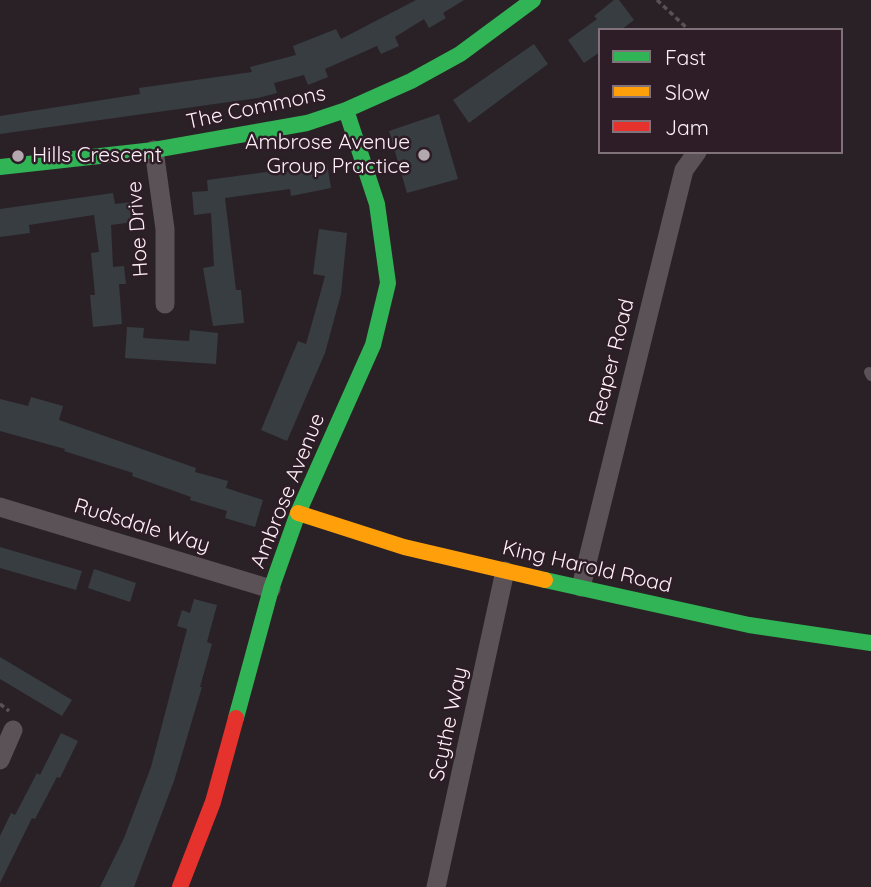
<!DOCTYPE html>
<style>
body{margin:0}
#map{position:relative;width:871px;height:887px;overflow:hidden;background:#2a2126;font-family:Quicksand,sans-serif}
canvas{display:block}
.legend{position:absolute;left:598px;top:28px;width:245px;height:126px;box-sizing:border-box;background:#2e1d27;border:2px solid #81717a;margin:0;padding:9px 12px;list-style:none;font-size:21px;color:#fdf0f7}
.legend li{display:flex;align-items:center;gap:14px;height:35px}
.legend b{width:35px;border:2px solid #81717a}
</style>
<div id="map">
<canvas width="871" height="887"></canvas>
<ul class="legend">
<li><b style="height:9px;background:#30b455"></b>Fast</li>
<li><b style="height:9px;background:#ff9f0a"></b>Slow</li>
<li><b style="height:9px;background:#e5322d"></b>Jam</li>
</ul>
</div>
<script>
const ctx = document.querySelector('canvas').getContext('2d');
ctx.lineJoin = 'round';
function fill(path, color) {
  ctx.fillStyle = color;
  ctx.fill(path, 'evenodd');
}
function shape(rows) {
  const path = new Path2D();
  for (const r of rows) {
    path.moveTo(r[0], r[1]);
    for (let i = 2; i < r.length; i += 2) path.lineTo(r[i], r[i + 1]);
  }
  return path;
}
function trace(path, color, width, dash) {
  ctx.strokeStyle = color;
  ctx.lineWidth = width;
  ctx.lineCap = dash ? 'butt' : 'round';
  ctx.setLineDash(dash || []);
  ctx.stroke(path);
}
function drawText(font, color, halo, rows, align = 'center') {
  ctx.font = font + ' Quicksand,sans-serif';
  ctx.lineWidth = 5;
  ctx.setLineDash([]);
  ctx.textBaseline = 'middle';
  ctx.strokeStyle = halo;
  ctx.fillStyle = color;
  for (const [text, x, y, turn = 0] of rows) {
    ctx.save();
    ctx.translate(x, y);
    ctx.rotate((+turn || 0) * Math.PI / 180);
    ctx.textAlign = isNaN(turn) ? turn : align;
    if (halo) ctx.strokeText(text, 0, 0);
    ctx.fillText(text, 0, 0);
    ctx.restore();
  }
}
fill(shape([
 [416,0,464,0,443,13,446,18,429,28,424,19,395,37,399,46,381,54,377,46,325,69,328,77,308,85,304,75,274,83,277,93,258,98,0,134,0,116,140,94,139,88,252,72,250,67,296,55,293,46,336,29,341,39],
 [614,0,619,0,634,20,621,30,600,30,600,52,584,63,568,40,597,19,594,16],
 [534,44,548,64,469,123,453,100],
 [439,114,458,179,407,193,389,131],
 [327,164,331,188,291,196,290,189,225,198,236,290,241,290,244,323,213,326,203,268,214,266,211,213,194,215,192,192,208,191,207,180,274,171,275,174],
 [113,193,115,204,131,202,133,222,111,225,113,267,124,266,126,284,119,284,122,324,93,327,90,295,95,295,91,253,99,252,94,215,29,225,30,233,0,237,0,209],
 [319,229,347,233,341,294,325,353,287,441,261,430,298,341,306,344,316,309,325,276,313,274],
 [127,327,144,328,143,338,189,341,190,330,218,333,216,364,125,358],
 [31,397,63,406,59,420,196,468,195,472,228,481,226,488,263,500,255,527,225,518,227,511,190,500,191,497,132,476,133,473,64,451,65,449,0,431,0,399,28,406],
 [0,547,82,571,76,590,0,568],
 [94,569,136,583,130,602,88,588],
 [194,599,217,605,207,642,212,644,200,687,202,687,174,781,134,887,100,887,124,838,151,767,187,629,177,626,182,610,190,613],
 [0,657,72,700,62,716,0,679],
 [61,733,78,741,60,778,57,777,35,819,32,818,0,883,0,836,11,813,15,815,37,773,40,775]
]), '#373d41');
trace(shape([
 [657,0,689,30],
 [0,704,9,711]
]), '#585155', 3.5, [5, 3.5]);
trace(shape([
 [869,372,871,376]
]), '#5a5256', 10);
trace(shape([
 [154,150,165,229,165,304],
 [0,507,271,589],
 [581,587,684,170,697,152],
 [0,760,13,730],
 [436,887,505,571]
]), '#5a5256', 19);
trace(shape([
 [0,167,154,150,307,123,346,110,411,81,460,54,533,0],
 [545,580,749,625,871,643],
 [236,718,271,589,298,513,373,345,388,283,377,204,346,110]
]), '#30b455', 16);
trace(shape([
 [298,513,404,547,545,580]
]), '#ff9f0a', 16);
trace(shape([
 [180,887,213,802,236,718]
]), '#e5322d', 16);
for (const [x, y, r, color] of [
 [424,155,7,"#b3a8ae"],
 [18,156,7,"#b3a8ae"]
]) {
  const dot = new Path2D();
  dot.arc(x, y, r, 0, 2 * Math.PI);
  ctx.fillStyle = color;
  ctx.fill(dot);
  trace(dot, '#2e1d27', 2.5);
}
drawText('21px', '#fdf0f7', '#2e1d27', [
 ["The Commons",256,108,-12],
 ["Hoe Drive",138,229,-94],
 ["Reaper Road",612,362,-76],
 ["Ambrose Avenue",288,491,-68],
 ["Rudsdale Way",142,526,17],
 ["King Harold Road",587,567,13],
 ["Scythe Way",449,724,-78]
]);
drawText('21px', '#fdf0f7', '#2e1d27', [
 ["Ambrose Avenue",410,143],
 ["Group Practice",410,167],
 ["Hills Crescent",32,156,"left"]
], 'right');
</script>
